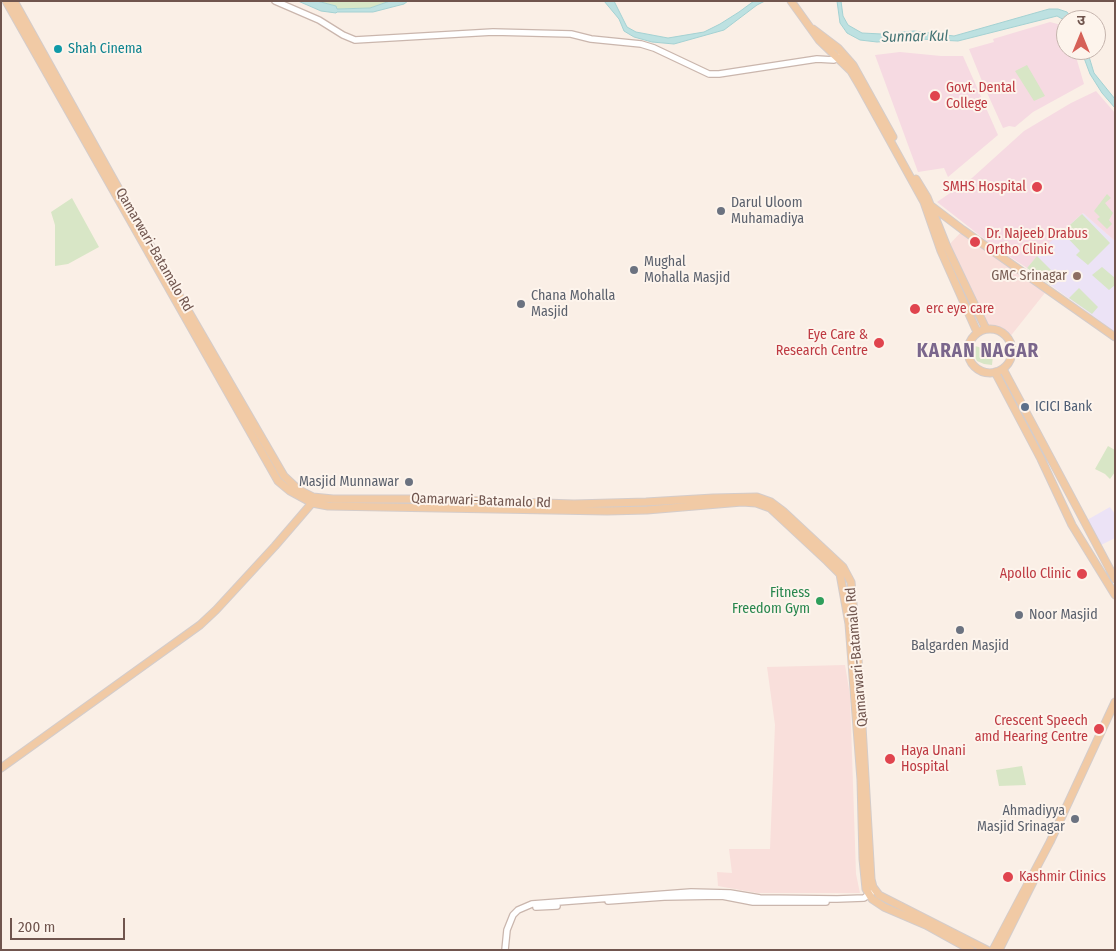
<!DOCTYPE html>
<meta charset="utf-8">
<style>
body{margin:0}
#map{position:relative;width:1116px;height:951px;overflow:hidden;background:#faefe6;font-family:"Fira Sans Condensed","Noto Sans Devanagari",sans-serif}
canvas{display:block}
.frame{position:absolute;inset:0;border:2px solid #70554e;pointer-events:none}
.north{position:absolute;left:1056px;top:10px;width:50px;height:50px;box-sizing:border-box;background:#fdf4ec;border:1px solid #c5b4ad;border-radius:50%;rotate:0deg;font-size:14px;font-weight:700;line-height:20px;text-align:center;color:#70554e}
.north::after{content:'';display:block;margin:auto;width:18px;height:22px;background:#d66158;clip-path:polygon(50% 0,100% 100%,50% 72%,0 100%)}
.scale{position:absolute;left:10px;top:918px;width:115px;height:22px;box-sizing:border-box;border:2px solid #70554e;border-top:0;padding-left:6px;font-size:15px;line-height:18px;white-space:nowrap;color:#70554e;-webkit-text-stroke:4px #fdf4ec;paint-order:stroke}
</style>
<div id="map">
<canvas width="1116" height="951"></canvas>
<div class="frame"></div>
<div class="north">उ</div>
<div class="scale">200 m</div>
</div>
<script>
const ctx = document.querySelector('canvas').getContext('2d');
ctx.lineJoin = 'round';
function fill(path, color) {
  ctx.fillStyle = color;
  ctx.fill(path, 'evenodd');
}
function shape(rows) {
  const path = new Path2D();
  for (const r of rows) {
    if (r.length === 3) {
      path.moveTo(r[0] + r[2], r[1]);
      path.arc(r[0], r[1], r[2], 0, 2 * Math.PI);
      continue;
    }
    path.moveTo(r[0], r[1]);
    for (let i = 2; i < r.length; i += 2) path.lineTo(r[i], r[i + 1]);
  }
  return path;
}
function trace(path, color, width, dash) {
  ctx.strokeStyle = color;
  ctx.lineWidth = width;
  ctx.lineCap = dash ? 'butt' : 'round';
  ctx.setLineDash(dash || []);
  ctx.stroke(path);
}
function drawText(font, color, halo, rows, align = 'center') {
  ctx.font = font + ' "Fira Sans Condensed",sans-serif';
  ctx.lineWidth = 4;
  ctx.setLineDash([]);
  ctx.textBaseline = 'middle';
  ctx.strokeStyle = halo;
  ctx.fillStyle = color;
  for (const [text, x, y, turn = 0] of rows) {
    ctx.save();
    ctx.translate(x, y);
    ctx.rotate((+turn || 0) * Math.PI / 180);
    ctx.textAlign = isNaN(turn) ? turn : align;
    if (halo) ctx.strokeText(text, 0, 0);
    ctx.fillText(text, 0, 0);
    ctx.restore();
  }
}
fill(shape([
 [963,230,1048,289,1009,338,997,330,986,329,947,247],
 [845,665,850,695,856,874,860,893,757,893,718,886,717,872,732,873,729,849,770,849,775,725,767,667]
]), '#f9dfdb');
fill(shape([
 [1083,213,1115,241,1115,332,1027,268,1049,243],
 [1110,507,1115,514,1115,538,1101,545,1087,520]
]), '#ece3f6');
fill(shape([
 [1050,22,1065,26,1066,50,1074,50,1084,84,1033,112,1015,127,1009,126,1003,128,984,86,969,49,994,42,993,39],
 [900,52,941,56,963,56,998,135,948,177,944,168,918,172,875,55],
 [1096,91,1115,113,1115,241,1083,213,1049,243,1027,268,992,245,937,202,972,178,1024,131,1071,103]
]), '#f6dae2');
fill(shape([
 [317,1,390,1,370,8,337,9,336,6],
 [1027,65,1045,96,1034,101,1015,71],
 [1107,194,1111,198,1105,203,1113,213,1109,220,1112,224,1107,229,1097,219,1100,217,1094,211],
 [72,198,99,247,68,264,55,266,55,225,51,212],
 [1082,214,1110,243,1088,265,1076,255,1080,251,1062,232],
 [1037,256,1058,277,1050,285,1027,268],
 [1102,267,1115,278,1115,285,1109,290,1092,275],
 [1079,288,1098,307,1092,314,1069,298],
 [975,346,982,348,989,347,993,355,992,365,984,364,977,361,974,355],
 [1108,446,1115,450,1115,472,1110,479,1105,474,1095,469],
 [1022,766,1026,785,999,786,996,770]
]), '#d8e6c6');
const water = shape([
 [298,1,317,1,336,6,337,9,370,8,390,1,408,1,404,4,373,12,337,12,336,13,321,11,298,1],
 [604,1,614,1,627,27,636,32,668,38,704,32,720,24,739,12,754,1,765,1,757,5,724,30,674,44,652,42,634,37,624,31,619,19,604,1],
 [837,1,841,1,843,16,848,25,862,33,882,34,914,31,954,36,1049,9,1058,9,1067,12,1073,20,1066,21,1057,16,958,41,919,39,877,42,860,40,847,33,840,23,837,1],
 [1081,50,1087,50,1094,73,1115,99,1115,108,1102,93,1090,74,1081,50]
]);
fill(water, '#bde1e1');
trace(water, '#a4d1d2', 1);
const minor = shape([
 [275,1,319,20,343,35,355,40,493,32,571,34,591,39,641,44,654,48,709,74,719,74,817,59,834,60,840,56],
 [608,901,664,897,722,896,753,902,826,902],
 [536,907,557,906],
 [505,950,507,930,513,915,518,910,532,904,691,892,730,893,760,898,837,899,864,898,871,893]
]);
const major = shape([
 [6,1,278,481,290,491,312,503,328,506,607,511,647,510,742,502,756,503,770,508,827,561,840,574,849,624,861,780,863,859,866,889,872,899,884,907,926,925,971,950],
 [14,1,154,252,284,476,299,490,313,497,333,499,424,499,574,504,646,502,713,498,757,497,771,502,783,511,843,567,851,582,858,658,871,879,873,887,879,895,987,950],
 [791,1,819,40,851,71,861,88,924,202,941,251,977,332],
 [813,29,838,48,853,65,893,137],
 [916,179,927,197,947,247,986,329],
 [930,205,963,230,1115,337],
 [990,351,22],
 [1003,369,1115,579],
 [995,372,1041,459,1072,525,1115,595],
 [1,768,200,625,216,610,275,546,312,503,316,502],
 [993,950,1050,842,1115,702],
 [999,950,1033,882]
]);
trace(minor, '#cab6ad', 8);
trace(major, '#d4ccca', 9);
trace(minor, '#fff', 5.5);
trace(major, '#f1caa5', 7);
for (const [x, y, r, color] of [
 [58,49,5,"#0f9aa8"],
 [935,96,6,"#e0444e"],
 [1037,187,6,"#e0444e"],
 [721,211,5,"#6b7280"],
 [975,242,6,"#e0444e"],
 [634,270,5,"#6b7280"],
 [1077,276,5,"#8d6e63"],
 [521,304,5,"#6b7280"],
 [915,309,6,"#e0444e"],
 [879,343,6,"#e0444e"],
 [1025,407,5,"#5c6f8a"],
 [409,482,5,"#6b7280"],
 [1082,574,6,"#e0444e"],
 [820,601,5,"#2e9e5b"],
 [1019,615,5,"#6b7280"],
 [960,630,5,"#6b7280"],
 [1099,729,6,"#e0444e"],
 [890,759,6,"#e0444e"],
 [1075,819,5,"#6b7280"],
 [1008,877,6,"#e0444e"]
]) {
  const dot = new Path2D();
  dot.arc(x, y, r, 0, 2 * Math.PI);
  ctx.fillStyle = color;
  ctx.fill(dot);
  trace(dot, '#fdf4ec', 2);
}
drawText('14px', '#0d838f', '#fdf4ec', [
 ["Shah Cinema",68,49]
], 'left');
drawText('14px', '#be3a42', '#fdf4ec', [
 ["Govt. Dental",946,88],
 ["College",946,104],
 ["SMHS Hospital",1026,187,"right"],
 ["Dr. Najeeb Drabus",986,234],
 ["Ortho Clinic",986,250],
 ["erc eye care",926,309],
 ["Eye Care &",868,335,"right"],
 ["Research Centre",868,351,"right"],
 ["Apollo Clinic",1071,574,"right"],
 ["Crescent Speech",1088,721,"right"],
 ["amd Hearing Centre",1088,737,"right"],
 ["Haya Unani",901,751],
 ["Hospital",901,767],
 ["Kashmir Clinics",1019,877]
], 'left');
drawText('14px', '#5b616d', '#fdf4ec', [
 ["Darul Uloom",731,203],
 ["Muhamadiya",731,219],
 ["Mughal",644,262],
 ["Mohalla Masjid",644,278],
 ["Chana Mohalla",531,296],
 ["Masjid",531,312],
 ["Masjid Munnawar",399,482,"right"],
 ["Noor Masjid",1029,615],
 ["Balgarden Masjid",960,646,"center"],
 ["Ahmadiyya",1065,811,"right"],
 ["Masjid Srinagar",1065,827,"right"]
], 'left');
drawText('14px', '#70554e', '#fdf4ec', [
 ["Qamarwari-Batamalo Rd",154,250,60],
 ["Qamarwari-Batamalo Rd",481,501,2],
 ["Qamarwari-Batamalo Rd",857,657,-95]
]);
drawText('14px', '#785e54', '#fdf4ec', [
 ["GMC Srinagar",1067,276]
], 'right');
drawText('14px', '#4e5e75', '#fdf4ec', [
 ["ICICI Bank",1035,407]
], 'left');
drawText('14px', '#27864d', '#fdf4ec', [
 ["Fitness",810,593],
 ["Freedom Gym",810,609]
], 'right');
drawText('italic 15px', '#437374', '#fdf4ec', [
 ["Sunnar Kul",915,37,-1]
]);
ctx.letterSpacing = '1px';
drawText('bold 19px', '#7a668c', '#fdf4ec', [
 ["KARAN NAGAR",978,352]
]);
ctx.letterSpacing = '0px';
</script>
